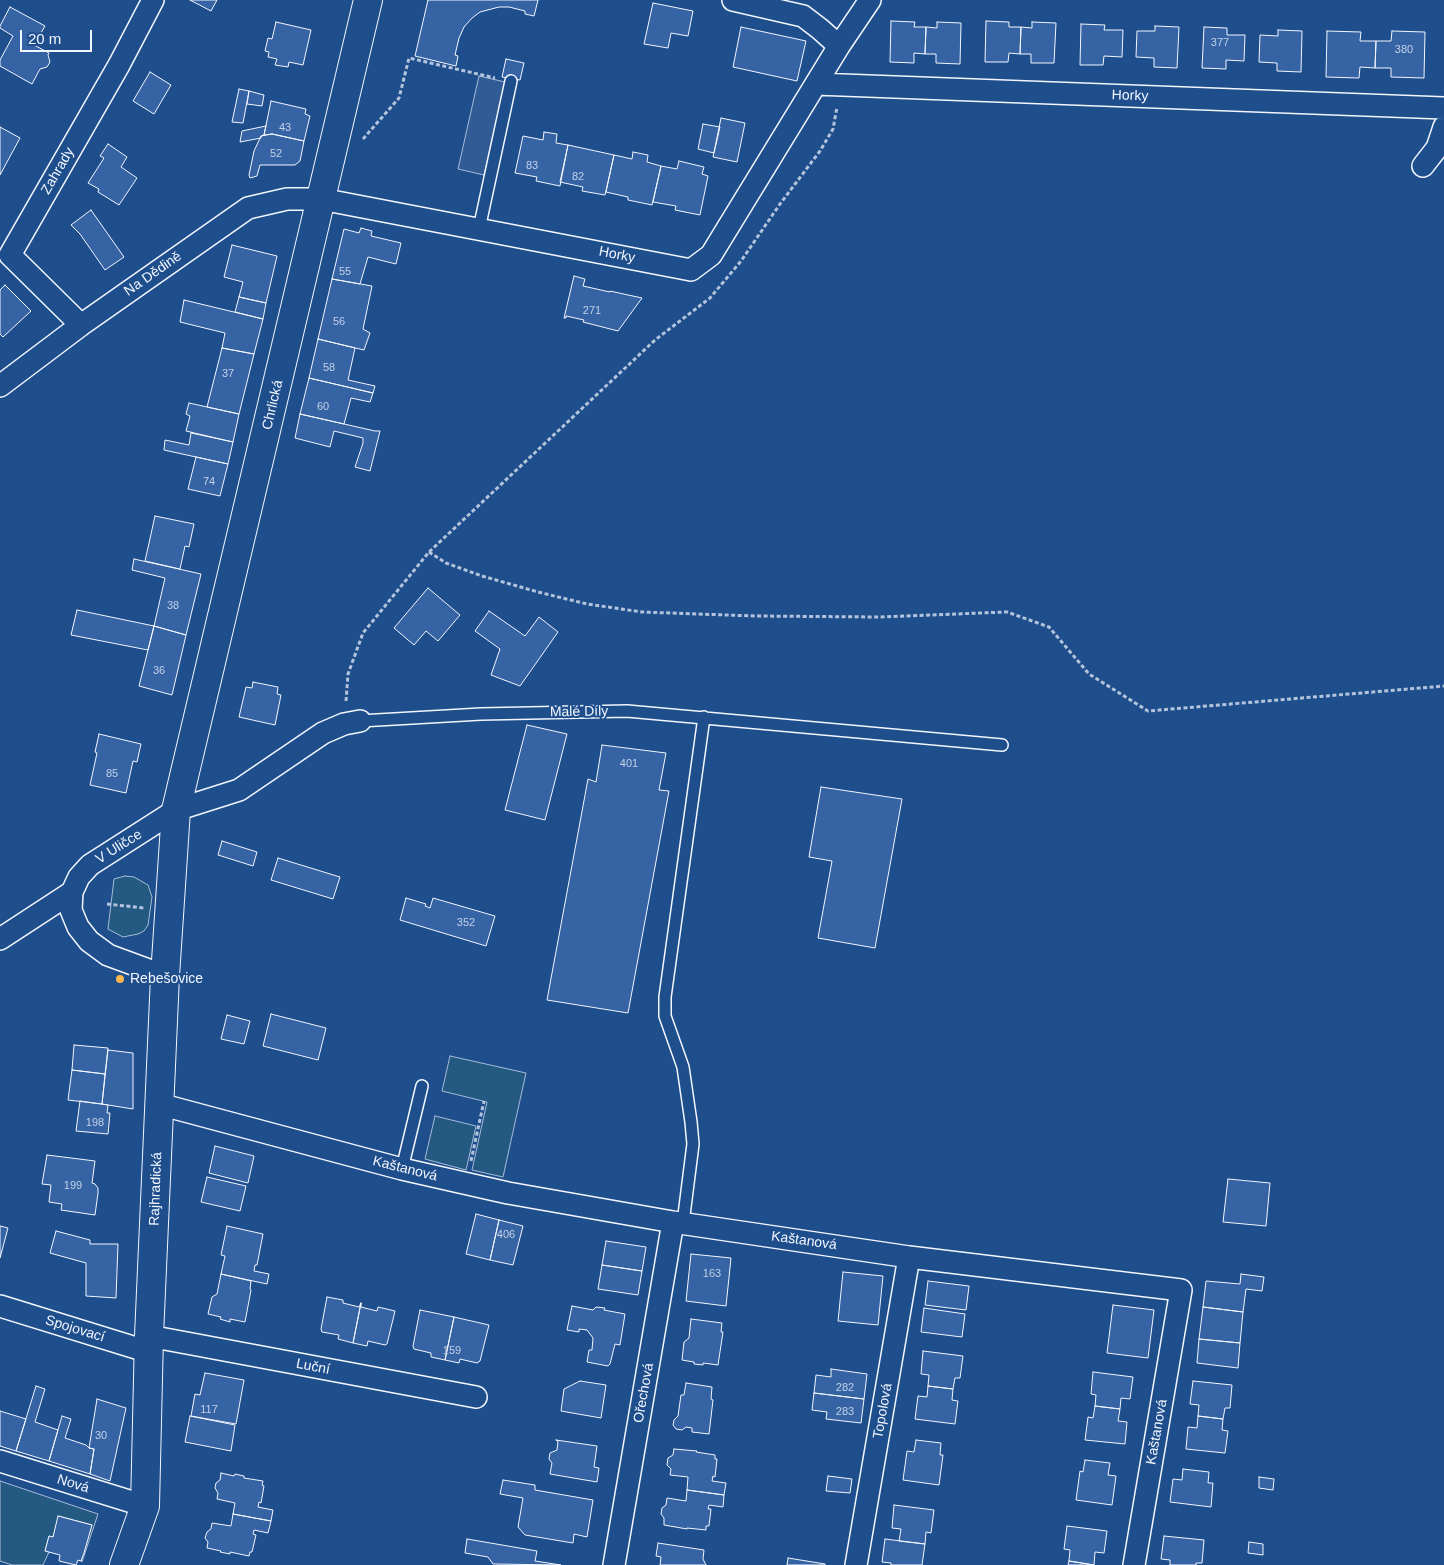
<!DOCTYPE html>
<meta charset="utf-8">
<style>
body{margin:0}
#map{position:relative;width:1444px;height:1565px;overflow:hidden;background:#1f4e8c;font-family:Helvetica,sans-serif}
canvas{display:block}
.scale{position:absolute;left:20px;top:30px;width:72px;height:22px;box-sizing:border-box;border:2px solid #f2f6ff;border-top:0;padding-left:6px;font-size:15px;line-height:18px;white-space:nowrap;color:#f2f6ff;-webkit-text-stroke:4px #1f4e8c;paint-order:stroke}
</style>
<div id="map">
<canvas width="1444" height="1565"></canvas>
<div class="scale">20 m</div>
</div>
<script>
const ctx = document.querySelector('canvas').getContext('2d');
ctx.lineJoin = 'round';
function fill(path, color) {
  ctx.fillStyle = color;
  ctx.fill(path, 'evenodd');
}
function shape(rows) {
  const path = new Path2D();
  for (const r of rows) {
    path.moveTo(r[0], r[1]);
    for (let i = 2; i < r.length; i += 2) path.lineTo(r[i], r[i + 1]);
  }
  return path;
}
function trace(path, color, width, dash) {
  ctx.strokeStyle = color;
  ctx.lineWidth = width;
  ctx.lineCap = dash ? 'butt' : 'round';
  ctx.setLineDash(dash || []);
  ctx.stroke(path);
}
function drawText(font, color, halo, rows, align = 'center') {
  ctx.font = font + ' Helvetica,sans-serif';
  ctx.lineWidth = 4;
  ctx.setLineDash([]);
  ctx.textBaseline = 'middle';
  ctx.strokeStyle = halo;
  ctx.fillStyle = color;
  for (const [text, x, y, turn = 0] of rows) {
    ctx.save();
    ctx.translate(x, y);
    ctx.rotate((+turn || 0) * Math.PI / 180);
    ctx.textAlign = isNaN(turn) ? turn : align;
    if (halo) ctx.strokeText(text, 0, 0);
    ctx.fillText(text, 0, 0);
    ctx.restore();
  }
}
const green = shape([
 [125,876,134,877,148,885,152,897,148,925,144,931,138,934,123,937,108,929,114,879,125,876],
 [450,1056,526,1073,503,1177,472,1170,487,1102,442,1091,450,1056],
 [435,1116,476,1126,466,1170,425,1159,435,1116],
 [0,1481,98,1514,82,1562,81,1561,92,1525,59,1516,53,1537,49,1536,45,1551,49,1552,43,1565,12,1565,0,1561,0,1481]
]);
fill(green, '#245a82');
trace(green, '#a8bbd7', 1);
const parking = shape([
 [479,76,505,82,484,175,458,169,479,76]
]);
fill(parking, '#305b95');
trace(parking, '#a8bbd7', 1);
const building = shape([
 [190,0,217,0,211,11,190,0],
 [428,0,538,0,534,16,525,14,525,11,509,7,499,7,480,12,472,18,464,27,459,38,455,55,458,56,456,66,415,56,428,0],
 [653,3,693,11,688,36,671,33,668,48,644,44,653,3],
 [10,7,45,26,34,45,49,53,48,55,50,62,47,67,40,69,32,84,0,66,0,60,13,36,0,28,0,26,10,7],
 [891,21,915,22,914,27,926,27,925,54,914,53,914,63,890,62,891,21],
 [986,21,1009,22,1009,27,1021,27,1020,54,1009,53,1008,62,985,62,986,21],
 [276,22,311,30,303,65,289,62,288,67,275,65,277,59,268,57,269,52,265,51,268,38,272,39,276,22],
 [937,22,961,23,960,64,936,63,936,54,925,54,926,27,937,28,937,22],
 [1032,22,1056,23,1054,63,1031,63,1031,54,1020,54,1021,27,1032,28,1032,22],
 [1081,24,1105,25,1104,30,1123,30,1122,57,1104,56,1103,65,1080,65,1081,24],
 [1155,26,1179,27,1177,68,1154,67,1154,58,1136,57,1137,31,1155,31,1155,26],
 [741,27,806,41,797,81,733,67,741,27],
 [1204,27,1227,28,1227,35,1245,35,1244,61,1226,60,1226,69,1202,68,1204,27],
 [1278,30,1302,31,1301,72,1277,71,1277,63,1259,62,1260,35,1278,36,1278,30],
 [1327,31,1361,32,1360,41,1376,41,1375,68,1360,67,1359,78,1326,77,1327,31],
 [1392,31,1425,32,1424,78,1391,77,1391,68,1375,68,1376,41,1391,41,1392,31],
 [506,59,524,63,520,80,502,77,506,59],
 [150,72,171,85,154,114,133,101,150,72],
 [239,89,249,91,243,123,232,122,239,89],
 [249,91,264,95,262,106,247,104,249,91],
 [271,101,306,109,305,114,310,116,304,141,272,134,264,135,271,101],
 [721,118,745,123,737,162,713,157,721,118],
 [703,124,720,127,714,153,698,149,703,124],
 [266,126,264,135,261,136,261,138,240,142,242,131,266,126],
 [0,127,20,138,0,175,0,127],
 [544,132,557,134,556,143,568,145,560,186,536,181,537,177,515,173,523,136,543,140,544,132],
 [272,134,304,141,300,161,295,165,260,165,257,176,250,178,249,175,254,151,261,136,272,134],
 [108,144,127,157,121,167,137,178,119,205,98,192,99,189,88,183,104,158,100,156,108,144],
 [568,145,614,155,605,195,582,191,583,187,560,182,568,145],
 [633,152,648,155,647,162,661,166,652,205,628,200,628,197,606,192,614,155,632,159,633,152],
 [679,161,704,167,702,174,708,176,700,215,675,210,676,206,653,202,661,166,677,169,679,161],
 [91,210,124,257,105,270,80,234,71,225,91,210],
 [361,228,372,231,371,236,401,243,396,264,368,257,360,284,332,279,344,229,359,233,361,228],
 [232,245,277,256,266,303,239,297,243,282,224,277,232,245],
 [574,276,585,279,583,286,610,292,610,291,642,298,618,331,583,322,584,320,566,316,566,318,564,318,574,276],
 [332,279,372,286,363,329,370,333,364,350,318,339,332,279],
 [5,285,31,311,3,337,0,334,0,290,5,285],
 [239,297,266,303,263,319,235,312,239,297],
 [184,300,263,319,254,354,222,348,225,333,180,322,184,300],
 [318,339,355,348,348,380,375,386,373,393,309,378,318,339],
 [222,348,254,354,239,414,207,407,222,348],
 [309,378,373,393,370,402,351,398,344,424,300,414,309,378],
 [189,403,239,414,233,442,186,431,190,416,186,414,189,403],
 [300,414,375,431,380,431,370,471,355,467,363,443,363,438,334,431,330,447,295,438,300,414],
 [191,433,233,442,228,464,164,450,165,440,189,445,191,433],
 [196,457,228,464,220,496,188,489,196,457],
 [155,516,194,524,189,547,185,546,180,569,145,561,155,516],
 [134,559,201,574,186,635,154,626,165,578,132,570,134,559],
 [428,588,460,615,438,641,426,631,414,645,394,628,428,588],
 [77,610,154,626,148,650,71,635,77,610],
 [489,611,525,636,539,617,558,632,520,686,491,675,500,649,475,631,489,611],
 [154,626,186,635,172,695,139,686,154,626],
 [253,682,278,687,277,694,281,695,275,725,239,717,246,687,252,688,253,682],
 [527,725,567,734,545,820,505,810,527,725],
 [99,734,141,744,137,762,133,761,126,793,90,785,97,753,95,752,99,734],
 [602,745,666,753,659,790,669,791,628,1013,547,1000,588,779,596,782,602,745],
 [821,787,902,799,875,948,818,938,832,861,809,857,821,787],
 [222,841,257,852,253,866,218,855,222,841],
 [278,858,340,877,333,899,271,880,278,858],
 [406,898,426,904,425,906,430,908,433,898,495,916,486,946,400,920,406,898],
 [271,1014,326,1028,318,1060,263,1046,271,1014],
 [227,1015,250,1021,244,1044,221,1039,227,1015],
 [74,1045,108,1048,105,1074,72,1070,74,1045],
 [108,1050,133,1053,133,1109,102,1104,108,1050],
 [72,1070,105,1074,102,1104,68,1100,72,1070],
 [80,1101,108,1105,107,1113,110,1113,108,1134,76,1131,80,1101],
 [215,1146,254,1156,248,1183,209,1173,215,1146],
 [47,1155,95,1161,92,1183,95,1184,98,1188,98,1193,95,1215,61,1210,62,1204,49,1202,51,1185,42,1184,47,1155],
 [207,1177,246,1186,240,1211,201,1202,207,1177],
 [1228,1179,1270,1183,1266,1226,1223,1222,1228,1179],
 [476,1214,499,1220,490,1260,466,1254,476,1214],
 [499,1220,523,1226,513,1265,490,1260,499,1220],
 [0,1226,8,1228,0,1258,0,1226],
 [227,1226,263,1234,257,1265,255,1265,254,1271,269,1274,267,1284,221,1274,225,1256,221,1255,227,1226],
 [56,1231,90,1240,90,1244,118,1244,116,1298,86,1296,86,1263,50,1253,56,1231],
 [606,1241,646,1247,642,1271,602,1265,606,1241],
 [691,1254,731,1258,726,1306,686,1301,691,1254],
 [602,1265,642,1271,638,1295,598,1289,602,1265],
 [843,1272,883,1276,878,1325,838,1321,843,1272],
 [221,1274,251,1281,250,1289,251,1290,245,1322,230,1319,230,1322,220,1319,221,1317,208,1314,212,1297,217,1294,221,1274],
 [1241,1274,1264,1277,1262,1291,1246,1289,1243,1312,1203,1307,1206,1281,1240,1284,1241,1274],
 [928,1281,969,1286,966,1310,925,1305,928,1281],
 [327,1297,343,1300,343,1303,359,1307,361,1303,353,1343,338,1339,339,1335,322,1332,321,1329,327,1297],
 [361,1303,361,1307,377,1311,378,1307,395,1311,387,1344,385,1345,368,1341,367,1346,353,1343,361,1303],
 [1113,1305,1154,1310,1148,1358,1107,1353,1113,1305],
 [572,1306,593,1310,596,1307,605,1308,604,1310,625,1314,620,1345,615,1344,610,1364,608,1366,587,1362,589,1350,592,1350,593,1338,587,1330,579,1329,579,1332,567,1330,572,1306],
 [1203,1307,1243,1312,1240,1343,1199,1339,1203,1307],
 [924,1308,965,1314,962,1337,921,1332,924,1308],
 [420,1310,454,1317,445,1360,431,1357,431,1353,414,1349,413,1346,420,1310],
 [454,1317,489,1325,480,1361,477,1363,460,1359,459,1363,445,1360,454,1317],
 [691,1319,722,1323,721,1332,723,1332,718,1365,703,1363,703,1365,694,1364,694,1362,682,1360,684,1342,689,1338,691,1319],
 [1199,1339,1240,1343,1238,1368,1197,1363,1199,1339],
 [923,1351,963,1356,960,1378,955,1378,953,1389,928,1386,929,1375,921,1374,923,1351],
 [831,1369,867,1374,864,1399,814,1393,816,1375,831,1377,831,1369],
 [1093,1372,1133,1377,1130,1399,1121,1398,1120,1409,1095,1406,1096,1395,1091,1394,1093,1372],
 [205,1373,244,1380,236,1424,191,1416,195,1394,200,1395,205,1373],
 [580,1381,606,1385,601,1418,561,1411,564,1389,580,1381],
 [1193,1381,1232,1385,1230,1408,1225,1408,1223,1419,1198,1416,1199,1405,1190,1404,1193,1381],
 [686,1383,712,1387,711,1399,713,1400,709,1434,692,1432,692,1428,686,1427,682,1430,676,1429,673,1425,674,1420,678,1416,681,1395,684,1395,686,1383],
 [36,1386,45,1389,35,1422,58,1430,49,1461,16,1451,36,1386],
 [928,1386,953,1389,952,1400,958,1401,955,1424,915,1419,918,1396,927,1397,928,1386],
 [814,1393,864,1399,861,1423,826,1419,827,1412,812,1410,814,1393],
 [97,1399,126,1408,110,1481,90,1474,94,1449,89,1448,97,1399],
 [1095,1406,1120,1409,1118,1421,1127,1422,1125,1444,1085,1440,1088,1417,1093,1418,1095,1406],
 [0,1411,26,1419,16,1451,0,1446,0,1411],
 [62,1416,71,1419,65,1438,86,1445,89,1448,94,1449,90,1474,49,1461,62,1416],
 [190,1416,235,1425,231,1451,185,1442,190,1416],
 [1198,1416,1223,1419,1222,1430,1228,1431,1225,1453,1186,1449,1188,1427,1197,1428,1198,1416],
 [556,1440,597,1446,594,1467,599,1468,597,1482,550,1474,552,1463,549,1459,550,1453,557,1450,558,1441,556,1440],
 [916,1440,941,1443,940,1455,943,1455,939,1485,903,1480,907,1451,914,1452,916,1440],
 [674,1449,697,1451,696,1452,715,1455,715,1459,717,1459,715,1477,713,1476,712,1481,726,1483,724,1495,687,1490,688,1477,670,1475,671,1469,667,1465,668,1458,673,1455,674,1449],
 [1085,1460,1110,1463,1108,1475,1116,1476,1112,1505,1076,1500,1080,1471,1083,1472,1085,1460],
 [1183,1469,1209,1472,1208,1483,1213,1483,1211,1507,1170,1502,1173,1479,1182,1480,1183,1469],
 [221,1473,234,1476,235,1474,244,1476,244,1478,263,1481,262,1485,264,1486,261,1503,259,1502,258,1507,273,1510,271,1521,233,1514,235,1503,217,1499,218,1493,215,1488,216,1483,220,1480,221,1473],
 [828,1476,852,1479,850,1493,826,1491,828,1476],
 [1259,1477,1274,1479,1273,1490,1259,1488,1259,1477],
 [503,1480,535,1485,535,1490,593,1500,587,1537,574,1534,573,1543,525,1535,518,1527,523,1498,500,1494,503,1480],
 [687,1490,724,1495,723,1507,709,1505,708,1509,711,1509,709,1526,706,1526,706,1530,687,1528,687,1529,664,1525,664,1518,661,1514,662,1508,666,1505,667,1498,686,1501,687,1490],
 [894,1505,934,1510,931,1533,926,1532,925,1544,899,1541,901,1529,892,1528,894,1505],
 [233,1514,271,1521,268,1533,254,1530,253,1534,256,1535,252,1552,250,1552,249,1556,230,1552,230,1554,220,1552,221,1551,207,1548,208,1542,205,1538,207,1532,211,1529,212,1523,231,1526,233,1514],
 [58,1516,92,1525,84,1553,81,1561,78,1560,76,1565,59,1561,60,1555,45,1551,49,1536,53,1537,58,1516],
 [1067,1526,1107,1531,1104,1553,1095,1552,1094,1565,1069,1561,1070,1550,1064,1549,1067,1526],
 [1164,1536,1204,1540,1202,1563,1196,1563,1196,1565,1170,1565,1170,1560,1161,1559,1164,1536],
 [467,1539,537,1551,535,1561,561,1565,493,1564,488,1557,465,1553,467,1539],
 [885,1539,925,1544,922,1565,891,1565,891,1563,882,1562,885,1539],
 [1249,1542,1263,1544,1263,1555,1248,1553,1249,1542],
 [658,1543,704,1550,703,1559,706,1565,660,1565,661,1557,656,1556,658,1543],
 [788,1558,825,1564,825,1565,787,1565,788,1558],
 [1069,1561,1094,1565,1068,1565,1069,1561]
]);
fill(building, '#3563a3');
trace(building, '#f2f6ff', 1);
const lane = shape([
 [479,229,511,81],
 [360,721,481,714,627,711,1002,745],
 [402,1169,422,1086],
 [683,1223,693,1144,691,1122,683,1067,665,1016,665,997,704,717]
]);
const street = shape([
 [733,0,803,16,820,29,839,46],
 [816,84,1444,108],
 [1423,166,1437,148,1444,127],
 [81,325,10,255,119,65,153,0],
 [0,386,81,325,248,208,287,199,321,199,691,270,711,255,839,46,870,0],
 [0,939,72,892],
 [165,976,108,955,89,941,78,927,71,910,72,892,79,877,90,865,176,810,239,790,323,733,344,724,360,721],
 [159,1104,402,1169,508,1193,673,1222,909,1257,1181,1290,1134,1565],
 [0,1306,149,1352],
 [149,1336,476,1397],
 [0,1461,145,1506],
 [614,1565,673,1222],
 [856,1565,909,1257]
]);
const secondary = shape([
 [124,1565,145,1506,149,1336,165,976,176,810,368,0]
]);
trace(lane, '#f2f6ff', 14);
trace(street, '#f2f6ff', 24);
trace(secondary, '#f2f6ff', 30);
trace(shape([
 [363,139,399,98,409,58,495,78],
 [429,552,446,563,482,576,538,592,587,604,642,612,755,616,878,617,1007,612,1049,627,1089,674,1148,711,1444,686],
 [346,701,348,674,363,633,429,552,655,340,710,298,741,261,780,204,820,151,833,129,837,107],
 [107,904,144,908],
 [471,1161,484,1101]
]), '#b3c4dc', 3, [4, 2.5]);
trace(lane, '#1f4e8c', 11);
trace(street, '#1f4e8c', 21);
trace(secondary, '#1f4e8c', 28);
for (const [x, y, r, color] of [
 [120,979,5,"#ffb74d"]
]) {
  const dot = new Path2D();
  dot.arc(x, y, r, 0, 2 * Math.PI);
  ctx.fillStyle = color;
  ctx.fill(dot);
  trace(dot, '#1f4e8c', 2);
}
drawText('11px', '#c3d1e8', null, [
 ["377",1220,43],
 ["380",1404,50],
 ["43",285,128],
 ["52",276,154],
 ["83",532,166],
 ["82",578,177],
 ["55",345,272],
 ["271",592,311],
 ["56",339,322],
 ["58",329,368],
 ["37",228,374],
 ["60",323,407],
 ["74",209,482],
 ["38",173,606],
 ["36",159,671],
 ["401",629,764],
 ["85",112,774],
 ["352",466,923],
 ["198",95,1123],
 ["199",73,1186],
 ["406",506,1235],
 ["163",712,1274],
 ["159",452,1351],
 ["282",845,1388],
 ["117",209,1410],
 ["283",845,1412],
 ["30",101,1436]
]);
drawText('14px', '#f2f6ff', '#1f4e8c', [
 ["Horky",1130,96,2],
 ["Zahrady",58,171,-60],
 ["Horky",617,255,11],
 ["Na Dědině",153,274,-35],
 ["Chrlická",273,405,-77],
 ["Malé Díly",579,712,-1],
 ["V Uličce",119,847,-32],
 ["Kaštanová",405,1169,14],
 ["Rajhradická",156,1189,-88],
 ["Kaštanová",804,1241,8],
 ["Spojovací",75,1329,17],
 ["Luční",313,1367,11],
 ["Ořechová",644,1393,-80],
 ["Topolová",883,1411,-80],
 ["Kaštanová",1157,1432,-80],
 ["Nová",73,1484,17]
]);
drawText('14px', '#f2f6ff', '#1f4e8c', [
 ["Rebešovice",130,979]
], 'left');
</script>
